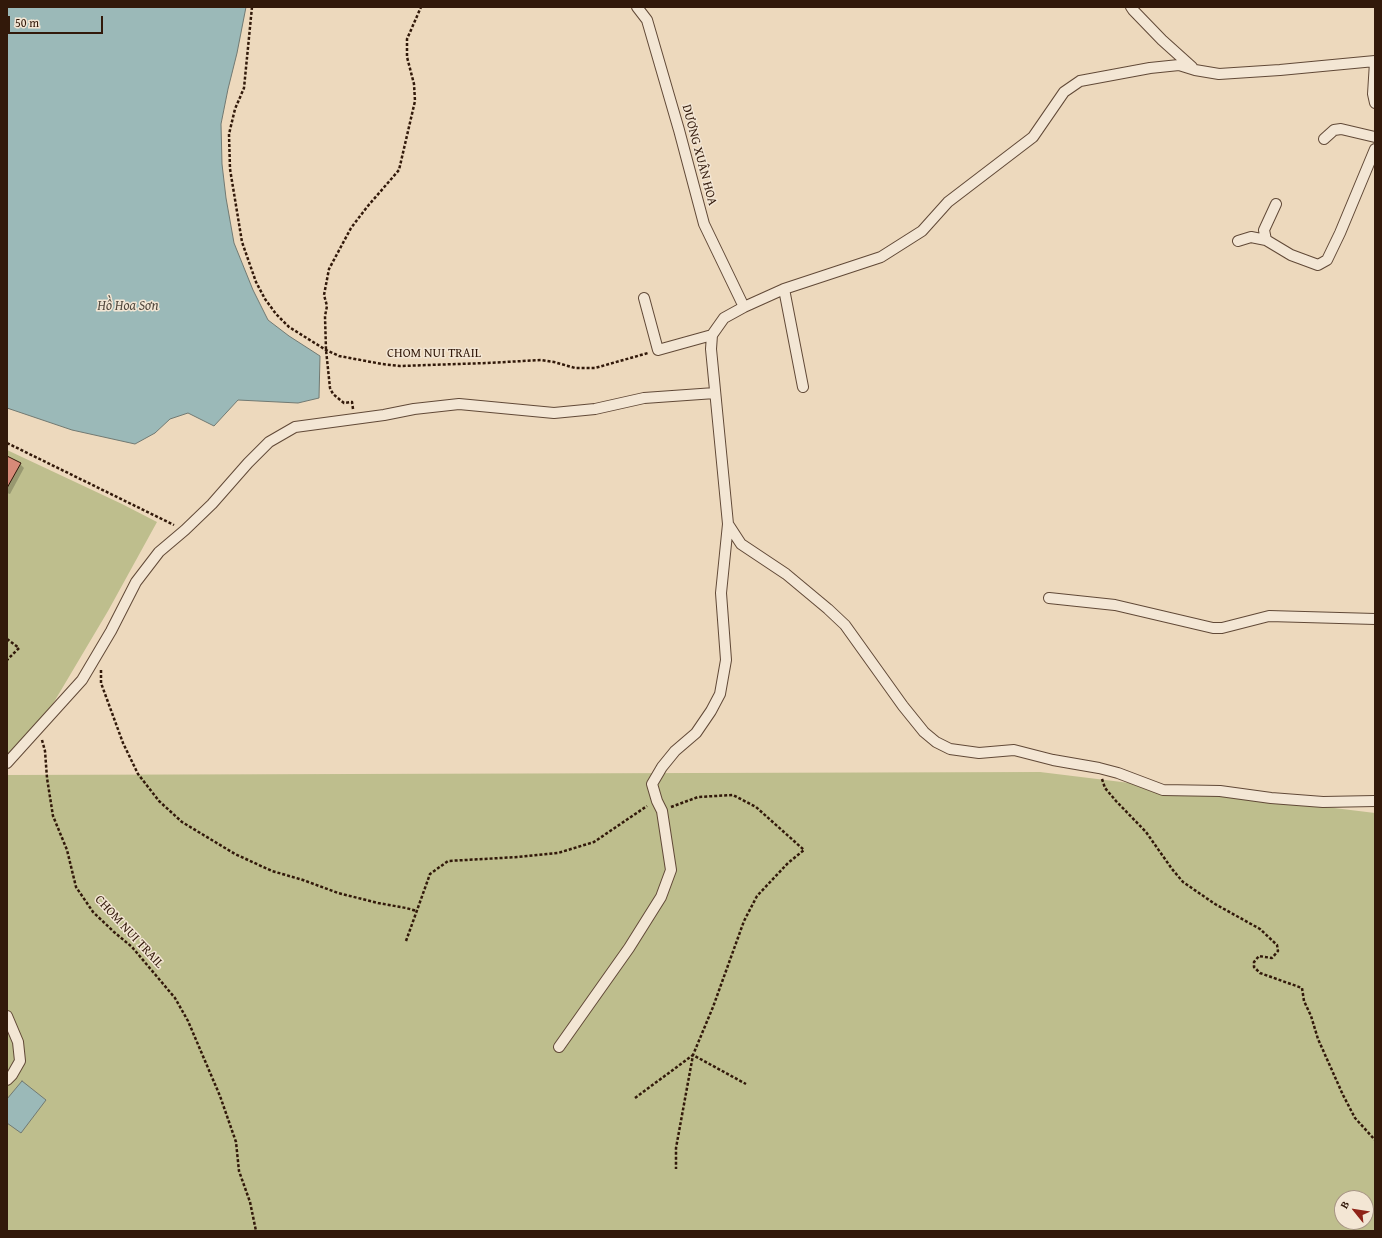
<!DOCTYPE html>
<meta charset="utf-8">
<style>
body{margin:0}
#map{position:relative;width:1382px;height:1238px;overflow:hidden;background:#edd9bd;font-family:"Gentium Book Plus",serif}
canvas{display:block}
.frame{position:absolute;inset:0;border:8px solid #32190a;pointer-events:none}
.north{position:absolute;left:1334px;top:1190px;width:40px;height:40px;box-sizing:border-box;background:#f3e6d4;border:1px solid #a69483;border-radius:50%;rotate:300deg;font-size:11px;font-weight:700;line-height:16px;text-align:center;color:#32190a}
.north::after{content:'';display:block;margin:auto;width:14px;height:18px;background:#8f2418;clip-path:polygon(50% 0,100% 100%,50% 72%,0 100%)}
.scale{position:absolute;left:8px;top:16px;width:95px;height:18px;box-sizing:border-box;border:2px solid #32190a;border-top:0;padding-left:5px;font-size:12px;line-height:14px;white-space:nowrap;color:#32190a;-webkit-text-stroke:3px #f3e6d4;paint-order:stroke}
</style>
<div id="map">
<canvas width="1382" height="1238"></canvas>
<div class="frame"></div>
<div class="north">B</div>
<div class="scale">50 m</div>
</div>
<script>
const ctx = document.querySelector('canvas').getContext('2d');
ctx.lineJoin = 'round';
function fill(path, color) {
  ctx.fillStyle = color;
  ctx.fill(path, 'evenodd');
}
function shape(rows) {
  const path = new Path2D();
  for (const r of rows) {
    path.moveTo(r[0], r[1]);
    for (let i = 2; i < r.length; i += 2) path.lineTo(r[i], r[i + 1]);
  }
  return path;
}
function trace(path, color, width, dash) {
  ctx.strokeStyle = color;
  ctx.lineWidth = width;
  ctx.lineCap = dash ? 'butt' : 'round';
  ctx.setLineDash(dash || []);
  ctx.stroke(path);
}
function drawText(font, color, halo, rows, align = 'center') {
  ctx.font = font + ' "Gentium Book Plus",serif';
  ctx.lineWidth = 3;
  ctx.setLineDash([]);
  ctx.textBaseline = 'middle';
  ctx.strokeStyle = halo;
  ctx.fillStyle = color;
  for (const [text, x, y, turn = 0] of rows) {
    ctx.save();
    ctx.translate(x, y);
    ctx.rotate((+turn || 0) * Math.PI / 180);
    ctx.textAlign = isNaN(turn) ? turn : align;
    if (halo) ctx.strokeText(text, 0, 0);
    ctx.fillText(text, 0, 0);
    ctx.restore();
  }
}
fill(shape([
 [7,450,122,504,157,522,108,611,38,729,7,756],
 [1040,772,1375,813,1375,1231,7,1231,7,775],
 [1342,1198,1366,1198,1366,1222,1342,1222]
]), '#bebe8d');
const water = shape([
 [7,7,246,7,237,53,228,89,221,124,222,164,226,198,234,243,253,290,268,320,289,336,320,356,319,398,298,403,238,400,214,426,188,413,170,419,155,433,135,444,72,430,7,408,7,7],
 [22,1081,46,1100,21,1133,7,1123,7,1099,22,1081]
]);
fill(water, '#9bb9b8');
trace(water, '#717972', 1);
fill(shape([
 [7,457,20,464,24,468,10,494,7,493]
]), '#0003');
const building = shape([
 [7,456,21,463,7,488,7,456]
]);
fill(building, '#d78a78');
trace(building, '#32190a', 1);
const street = shape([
 [637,7,647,20,679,130,704,224,744,307],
 [1131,7,1133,10,1162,40,1192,67],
 [1375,61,1280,70,1219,74,1195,70,1179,65,1150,68,1080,81,1064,92,1033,137,948,202,922,231,881,257,784,289,744,307,724,318,712,335,711,349,728,524,741,544,786,574,828,609,845,625,903,706,924,732,936,742,950,749,979,753,1014,750,1053,760,1099,768,1118,773,1163,790,1220,791,1271,798,1323,802,1375,801],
 [1375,62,1373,94,1375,103],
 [1324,139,1334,130,1341,129,1375,137],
 [1266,240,1264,230,1276,204],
 [1238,241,1251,237,1266,240,1291,255,1318,265,1327,260,1340,233,1375,149],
 [784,289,803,387],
 [644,298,658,350,712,335],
 [1049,598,1115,605,1213,628,1222,628,1269,616,1375,619],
 [7,763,82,680,111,631,136,582,159,552,185,530,212,504,248,463,269,442,295,427,384,415,414,409,459,404,554,413,595,409,644,398,715,393],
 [7,1016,18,1042,20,1061,12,1075,7,1080],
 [559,1047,629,948,661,897,671,870,662,811,657,801,652,784,662,767,675,751,696,733,711,711,720,694,726,660,721,593,728,524]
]);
trace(street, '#614937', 12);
trace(shape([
 [252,7,244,88,235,109,229,134,230,169,242,242,256,282,265,299,276,314,289,327,326,350,339,356,382,364,400,366,487,363,541,360,554,362,575,368,595,368,648,353],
 [353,409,352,402,344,403,333,394,330,388,326,350,325,316,327,306,324,295,329,269,351,228,367,207,399,170,415,101,414,84,407,57,407,39,421,7],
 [7,443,174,525],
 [7,639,19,648,7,660],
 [101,670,101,683,123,743,138,774,159,801,182,822,235,854,272,871,303,880,338,893,378,903,406,908,417,911],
 [42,740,45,751,47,778,53,816,67,850,76,887,93,912,114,932,132,947,175,998,188,1021,220,1096,236,1142,239,1171,250,1202,256,1231],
 [1102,779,1105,788,1116,801,1146,832,1172,869,1183,882,1215,904,1260,929,1277,945,1278,951,1272,958,1259,956,1254,962,1254,967,1260,973,1302,988,1304,1001,1311,1016,1318,1039,1343,1095,1355,1118,1375,1140],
 [671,807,698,797,733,795,756,807,804,850,788,863,757,896,744,921,713,1007,693,1055,676,1148,676,1169],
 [406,941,430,874,448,861,518,857,558,853,594,842,647,806],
 [635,1098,693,1055,746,1084]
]), '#32190a', 2.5, [3, 2]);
trace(street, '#f3e6d4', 10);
drawText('13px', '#32190a', '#f3e6d4', [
 ["DƯƠNG XUÂN HOA",699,155,75],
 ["CHOM NUI TRAIL",434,354],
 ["CHOM NUI TRAIL",129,932,47]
]);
drawText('italic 14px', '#52493e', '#f3e6d4', [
 ["Hồ Hoa Sơn",128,306]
]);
</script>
